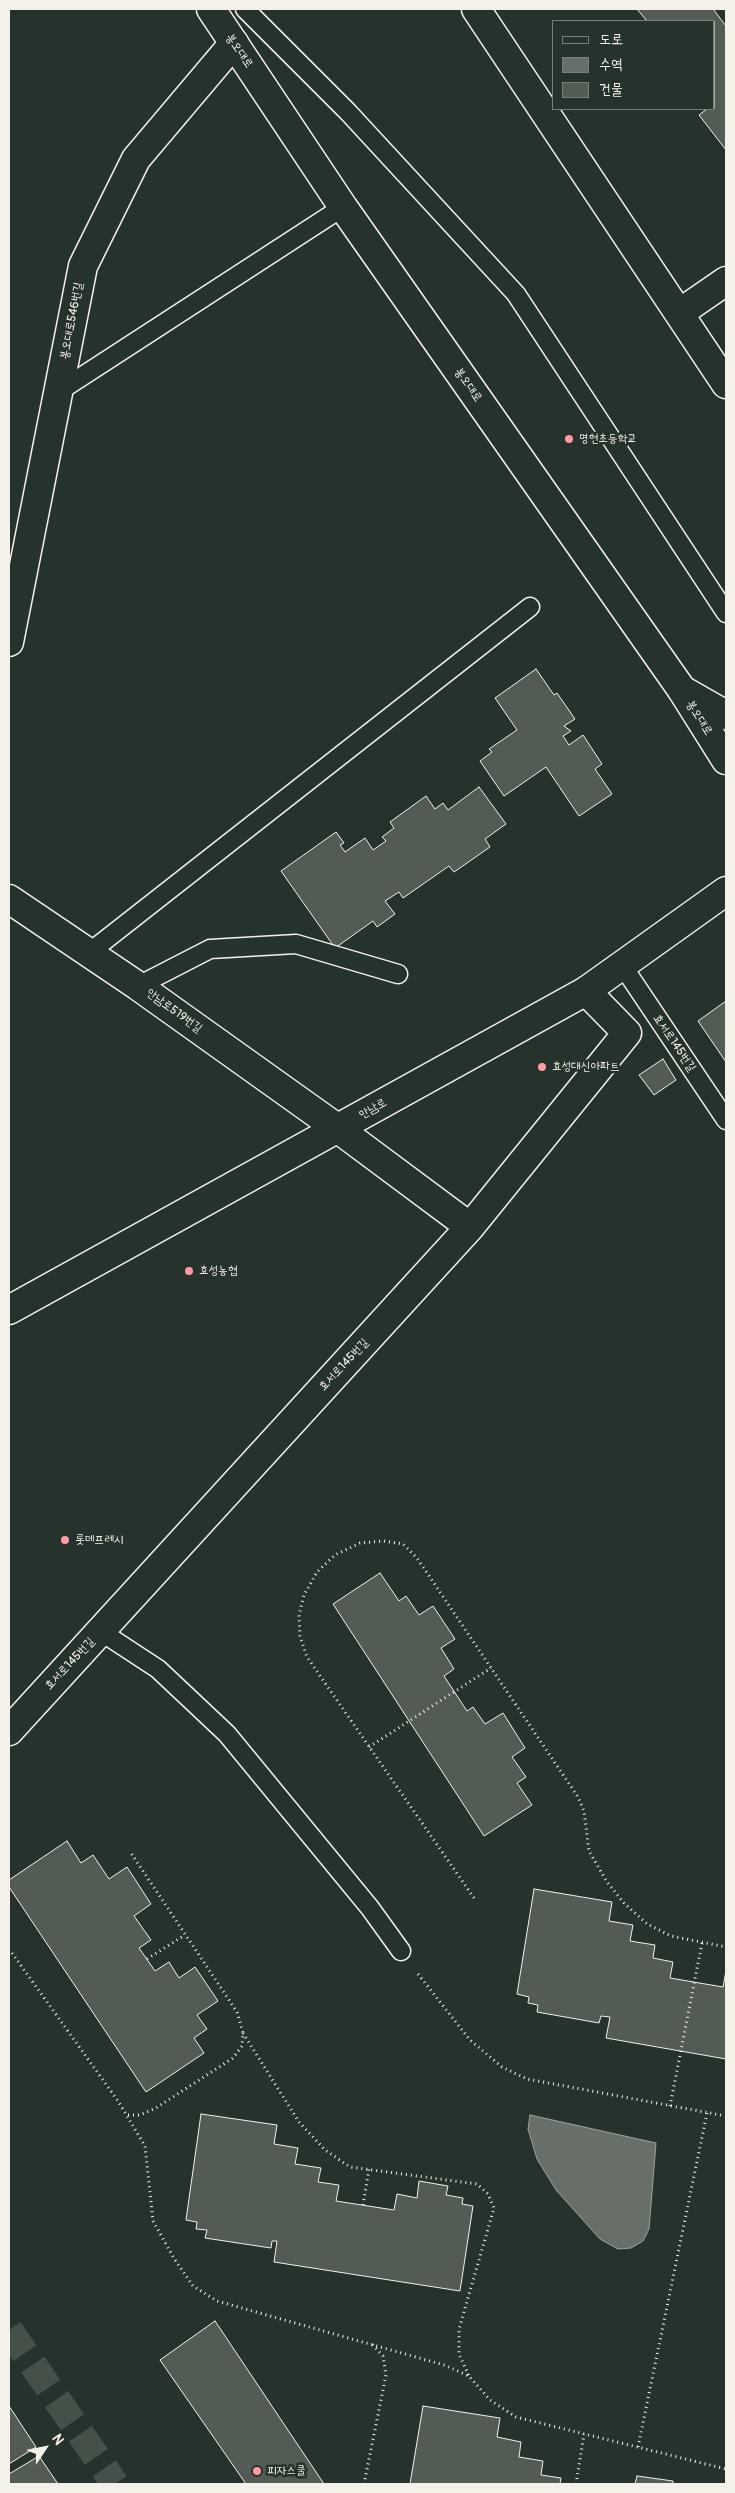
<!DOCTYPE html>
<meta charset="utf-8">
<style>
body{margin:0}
#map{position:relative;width:735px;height:2493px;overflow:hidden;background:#26332d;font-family:Pangolin,"Poor Story",sans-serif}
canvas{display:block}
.frame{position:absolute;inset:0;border:10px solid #f4f1e8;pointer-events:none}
.legend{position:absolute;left:552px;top:20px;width:162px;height:90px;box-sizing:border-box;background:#26332d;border:1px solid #787f78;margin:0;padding:6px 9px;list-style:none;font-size:15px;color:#f4f1e8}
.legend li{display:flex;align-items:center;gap:10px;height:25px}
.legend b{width:25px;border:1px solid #787f78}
.north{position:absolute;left:20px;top:2423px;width:50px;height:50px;-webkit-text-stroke:4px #26332d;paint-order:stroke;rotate:56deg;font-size:14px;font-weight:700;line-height:20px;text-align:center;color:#f4f1e8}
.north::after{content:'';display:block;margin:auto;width:18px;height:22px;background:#f4f1e8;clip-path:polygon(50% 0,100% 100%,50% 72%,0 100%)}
</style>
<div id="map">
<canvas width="735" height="2493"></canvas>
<div class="frame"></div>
<ul class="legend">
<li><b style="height:6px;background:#26332d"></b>도로</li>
<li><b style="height:14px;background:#676f68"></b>수역</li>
<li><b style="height:14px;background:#525c55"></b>건물</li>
</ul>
<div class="north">N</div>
</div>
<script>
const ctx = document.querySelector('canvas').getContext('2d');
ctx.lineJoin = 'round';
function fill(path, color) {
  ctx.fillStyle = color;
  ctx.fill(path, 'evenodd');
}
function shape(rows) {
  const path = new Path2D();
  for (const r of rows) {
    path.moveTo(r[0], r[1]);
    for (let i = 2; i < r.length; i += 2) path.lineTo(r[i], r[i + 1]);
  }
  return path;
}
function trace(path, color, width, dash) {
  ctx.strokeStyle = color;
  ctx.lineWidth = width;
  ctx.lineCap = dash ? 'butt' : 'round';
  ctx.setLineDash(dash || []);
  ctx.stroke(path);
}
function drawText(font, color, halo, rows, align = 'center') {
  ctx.font = font + ' Pangolin,"Poor Story",sans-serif';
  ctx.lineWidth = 5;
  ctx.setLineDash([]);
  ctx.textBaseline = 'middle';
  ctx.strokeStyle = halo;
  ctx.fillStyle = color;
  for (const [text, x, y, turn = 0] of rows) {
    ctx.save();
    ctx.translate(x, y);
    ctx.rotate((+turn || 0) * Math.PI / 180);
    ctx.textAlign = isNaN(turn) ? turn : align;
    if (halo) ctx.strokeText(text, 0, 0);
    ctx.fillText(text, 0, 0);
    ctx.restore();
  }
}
const water = shape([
 [530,2115,656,2143,649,2229,643,2241,631,2248,618,2249,600,2239,556,2190,537,2159,528,2129,530,2115]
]);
fill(water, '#676f68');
trace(water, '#9fa39b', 1);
const building = shape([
 [637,9,713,9,726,26,726,150,699,115,707,109,714,109,714,21,647,21,637,9],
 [536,669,554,695,557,693,575,719,564,726,571,731,563,736,569,745,583,735,602,764,595,769,612,794,579,816,546,767,504,796,480,761,492,752,489,749,517,730,495,698,536,669],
 [479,787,506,824,485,839,490,847,454,872,449,866,403,898,399,892,385,901,395,914,377,927,373,921,335,948,281,871,336,832,344,843,340,845,345,852,365,838,373,850,386,841,382,837,394,828,390,822,426,796,435,809,443,803,448,810,479,787],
 [726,1001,726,1062,698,1021,726,1001],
 [663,1059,676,1080,654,1095,639,1075,663,1059],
 [380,1573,399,1601,406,1596,419,1615,433,1606,455,1639,441,1648,454,1669,444,1676,467,1711,473,1707,485,1724,503,1713,525,1748,512,1757,526,1777,517,1783,532,1805,484,1836,333,1604,380,1573],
 [67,1841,81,1863,93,1855,109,1879,127,1867,151,1904,134,1916,151,1940,139,1948,155,1971,169,1962,179,1978,195,1967,218,2001,197,2015,207,2029,194,2038,204,2053,146,2092,9,1887,9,1880,67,1841],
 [534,1889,612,1902,609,1921,633,1925,630,1941,655,1945,653,1958,673,1962,670,1978,723,1987,726,1971,726,2059,606,2038,610,2017,601,2016,599,2023,537,2012,538,2005,528,2003,529,1997,517,1994,534,1889],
 [201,2114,277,2125,274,2144,298,2148,295,2164,321,2168,318,2182,339,2185,336,2201,394,2210,397,2194,417,2198,419,2181,448,2186,446,2195,463,2198,462,2204,473,2206,460,2291,274,2262,277,2241,272,2241,271,2248,205,2238,207,2230,196,2229,197,2222,186,2220,201,2114],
 [215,2321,324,2484,246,2484,160,2360,215,2321],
 [9,2406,36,2447,9,2464,9,2406],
 [423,2406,500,2418,497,2437,521,2442,519,2457,543,2461,541,2475,561,2478,560,2484,410,2484,423,2406],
 [39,2456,58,2484,9,2484,9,2474,39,2456],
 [637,2476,673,2481,673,2484,635,2484,637,2476]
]);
fill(building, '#525c55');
trace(building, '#f4f1e8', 1);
trace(shape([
 [9,2330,115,2484]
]), '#455049', 28, [28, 14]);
const service = shape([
 [245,9,348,112,516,294,726,613],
 [58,392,343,207],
 [90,952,530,607],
 [622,965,726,1120],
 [138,986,210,949,296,944,398,974],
 [100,1631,158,1669,227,1734,370,1908,401,1951]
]);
const minor = shape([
 [681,312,726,281],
 [9,642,83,266,136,159,234,43],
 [9,899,138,986,337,1128,470,1227],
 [9,1731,470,1227,627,1033,586,991]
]);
const tertiary = shape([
 [682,690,726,715]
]);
const secondary = shape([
 [211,9,343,207,682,690,726,760],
 [476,9,726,384],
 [9,1310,586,991,726,891]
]);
trace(service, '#f4f1e8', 21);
trace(minor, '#f4f1e8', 31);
trace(tertiary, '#f4f1e8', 31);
trace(secondary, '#f4f1e8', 31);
trace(shape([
 [369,1747,491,1668],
 [474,1898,307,1657,300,1636,299,1615,304,1595,317,1572,335,1555,360,1543,384,1541,403,1544,417,1558,578,1797,584,1811,589,1851,607,1882,624,1903,647,1924,671,1936,726,1947],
 [12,1953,118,2101,145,2146,153,2221,175,2260,193,2286,217,2301,444,2365,469,2376,490,2400,516,2417,726,2469],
 [147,1959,185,1935],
 [418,1974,470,2040,502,2067,527,2079,726,2116],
 [243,2033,299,2122,325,2150,350,2167,477,2184,488,2194,494,2208,459,2329,459,2354,469,2376],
 [670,2106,702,1943],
 [128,2115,140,2115,156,2108,233,2058,242,2046,243,2033,237,2012,131,1853],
 [363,2205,369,2169],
 [638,2447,707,2113],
 [364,2484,386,2375,383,2356,372,2344],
 [576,2484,584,2434]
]), '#f4f1e8', 3, [1, 4]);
trace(service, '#26332d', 18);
trace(minor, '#26332d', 28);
trace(tertiary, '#26332d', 28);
trace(secondary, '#26332d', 28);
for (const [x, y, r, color] of [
 [569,439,5,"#ff9aa2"],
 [542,1067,5,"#ff9aa2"],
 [189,1271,5,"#ff9aa2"],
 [65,1540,5,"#ff9aa2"],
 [257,2471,5,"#ff9aa2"]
]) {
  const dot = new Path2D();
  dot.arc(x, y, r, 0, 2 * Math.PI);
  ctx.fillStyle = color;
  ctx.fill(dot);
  trace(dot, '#26332d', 2);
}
drawText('12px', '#f4f1e8', '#26332d', [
 ["봉오대로",239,51,56],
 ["봉오대로546번길",72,321,-79],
 ["봉오대로",468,385,55],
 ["봉오대로",699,718,58],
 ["안남로519번길",174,1011,36],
 ["효서로145번길",674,1043,56],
 ["안남로",373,1109,-29],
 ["효서로145번길",344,1365,-47],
 ["효서로145번길",70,1664,-47]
]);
drawText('12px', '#f4f1e8', '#26332d', [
 ["명현초등학교",579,439],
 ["효성대신아파트",552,1067],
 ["효성농협",199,1271],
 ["롯데프레시",75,1540],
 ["피자스쿨",267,2471]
], 'left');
</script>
